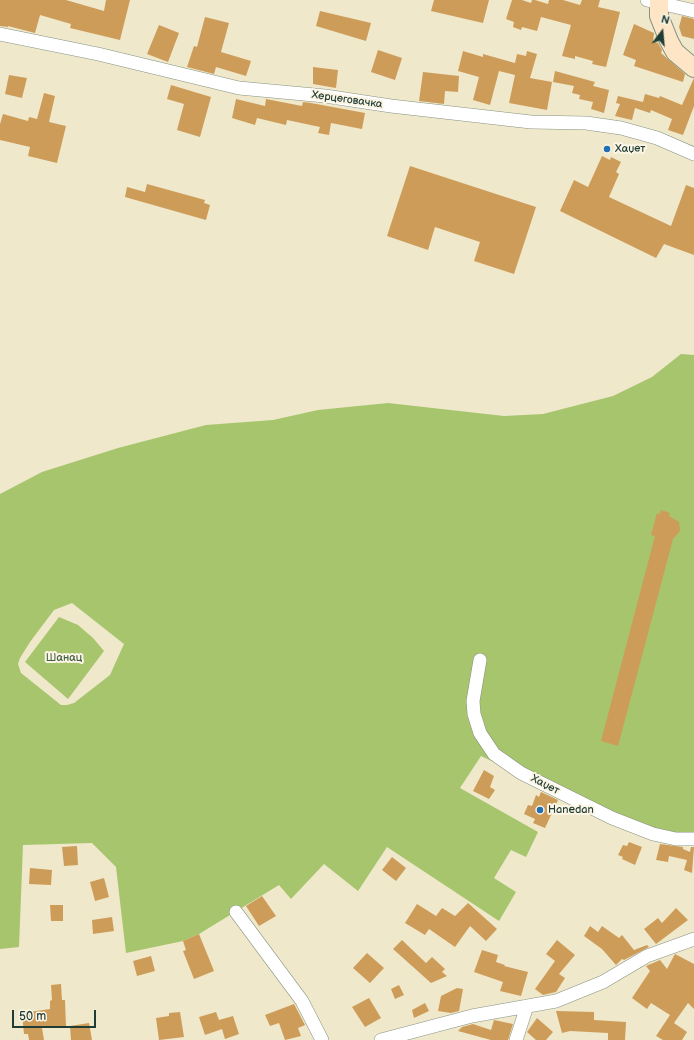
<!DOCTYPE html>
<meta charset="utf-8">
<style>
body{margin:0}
#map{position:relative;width:694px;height:1040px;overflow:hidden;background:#efe8cb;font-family:"Balsamiq Sans",sans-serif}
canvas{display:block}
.north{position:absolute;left:642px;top:12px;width:40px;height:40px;-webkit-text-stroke:3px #fcf5e5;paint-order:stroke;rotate:16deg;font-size:11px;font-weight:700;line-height:16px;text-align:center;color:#1f3d34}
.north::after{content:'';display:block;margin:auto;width:14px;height:18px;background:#1f3d34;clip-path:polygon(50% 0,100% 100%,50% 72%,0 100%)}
.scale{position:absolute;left:12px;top:1010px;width:84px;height:18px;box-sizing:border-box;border:2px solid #1f3d34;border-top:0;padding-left:5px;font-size:12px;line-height:14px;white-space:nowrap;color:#1f3d34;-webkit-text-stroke:3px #fcf5e5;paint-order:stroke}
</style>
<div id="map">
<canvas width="694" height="1040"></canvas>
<div class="north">N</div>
<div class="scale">50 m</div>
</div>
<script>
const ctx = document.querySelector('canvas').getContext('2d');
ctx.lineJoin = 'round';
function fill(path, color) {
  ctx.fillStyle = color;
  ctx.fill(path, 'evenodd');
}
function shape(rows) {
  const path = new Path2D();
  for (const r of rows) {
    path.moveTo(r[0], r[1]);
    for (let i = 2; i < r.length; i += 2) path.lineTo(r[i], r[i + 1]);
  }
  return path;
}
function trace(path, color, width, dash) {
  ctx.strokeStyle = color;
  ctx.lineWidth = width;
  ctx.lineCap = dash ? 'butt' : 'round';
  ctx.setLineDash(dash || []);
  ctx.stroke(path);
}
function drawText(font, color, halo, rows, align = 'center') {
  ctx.font = font + ' "Balsamiq Sans",sans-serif';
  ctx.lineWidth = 4;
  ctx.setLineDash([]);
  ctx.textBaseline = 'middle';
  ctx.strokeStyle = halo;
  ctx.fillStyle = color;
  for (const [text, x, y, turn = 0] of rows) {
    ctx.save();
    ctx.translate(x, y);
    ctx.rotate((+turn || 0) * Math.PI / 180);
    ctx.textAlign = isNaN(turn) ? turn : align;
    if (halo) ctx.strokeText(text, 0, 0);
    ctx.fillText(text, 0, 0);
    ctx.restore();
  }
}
fill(shape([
 [681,354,694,355,694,839,612,818,481,756,460,788,538,832,526,857,511,850,494,878,516,892,499,921,387,847,358,891,324,864,291,899,279,885,199,934,183,941,126,953,116,867,92,843,23,845,19,947,0,949,0,494,42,472,118,448,206,425,273,420,318,410,388,403,504,416,543,414,613,396,652,377],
 [72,603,124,644,110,675,74,703,67,705,61,705,21,673,18,664,20,658,30,642,54,610],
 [59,617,78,625,93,638,104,651,68,699,25,662]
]), '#a6c56d');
fill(shape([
 [0,0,66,0,104,11,106,0,130,0,120,40,70,28,71,24,40,15,35,33,8,26,8,27,0,26],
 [434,0,489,0,483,23,431,11],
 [512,0,522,0,531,3,532,0,535,0,548,4,549,0,563,0,580,5,582,0,600,0,598,7,620,12,606,67,592,64,593,61,575,56,575,59,562,56,571,25,541,17,537,31,522,27,521,30,513,27,514,22,506,19],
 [320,11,371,23,366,41,316,26],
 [682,16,694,19,694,39,682,36,679,27],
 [205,17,229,23,221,52,251,61,246,76,216,67,214,74,187,67,194,46,197,47],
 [634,24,654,33,653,41,658,43,662,50,661,53,685,74,683,82,634,66,636,60,623,55],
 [159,25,179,33,168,62,147,54],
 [378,50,402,58,395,80,371,72],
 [463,51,483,57,483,54,515,63,517,54,526,56,527,51,537,54,530,78,552,82,547,110,509,103,515,75,499,71,490,105,473,100,479,77,458,71],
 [313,67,338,70,336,88,313,84],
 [555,71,595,82,593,86,609,90,604,113,591,109,593,102,579,99,580,95,572,93,574,86,553,82],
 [423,72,459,76,458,92,445,91,444,104,419,101],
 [9,75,27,78,22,98,5,94],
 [694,78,694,106,683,135,668,130,672,119,651,110,650,113,635,108,632,120,615,116,620,104,616,103,618,96,643,102,645,94,659,98,660,96,682,105],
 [171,85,211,97,200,137,177,130,184,104,167,99],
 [44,93,55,96,49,122,66,126,57,163,28,156,30,147,0,140,0,124,3,114,28,121,29,117,37,119],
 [236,99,265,106,266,99,302,106,303,102,311,103,365,113,362,129,331,123,329,135,318,133,320,127,287,120,286,125,257,118,255,125,232,118],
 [602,156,610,160,611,157,621,162,616,172,619,174,609,197,671,226,686,185,694,188,694,255,664,244,656,258,560,211,574,180,588,187],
 [410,166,536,207,514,274,474,261,480,242,435,227,428,250,387,236],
 [147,184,205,200,204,203,210,205,206,220,125,197,127,187,145,192],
 [661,510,670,513,669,516,679,522,680,531,673,539,618,746,601,741,655,536,651,535,657,513,660,514],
 [484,770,494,776,490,787,495,790,489,799,473,791],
 [541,792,558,800,545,828,533,823,535,819,524,814,528,805,532,806,536,795,539,797],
 [629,842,642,847,635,865,622,859,623,857,618,855,623,845,627,846],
 [660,844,683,847,683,849,690,852,691,847,694,847,692,873,684,870,687,860,669,856,668,862,656,860],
 [77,846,78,865,64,866,62,847],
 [392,857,406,868,396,881,382,870],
 [30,868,52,870,51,885,29,884],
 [104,878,109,897,95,901,90,882],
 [262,896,276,916,259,926,246,906],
 [468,903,497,929,486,941,470,926,455,947,429,929,425,935,405,923,417,904,436,916,442,908,455,916],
 [50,905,63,905,63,921,51,921],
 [676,908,688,920,656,944,644,929,658,918,662,923],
 [112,917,114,931,93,934,92,920],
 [590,926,598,932,602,926,619,938,622,935,634,950,647,945,649,947,624,960,622,959,616,965,602,949,584,936],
 [199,934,214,971,194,979,183,951,186,950,183,941],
 [402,940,426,963,432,957,445,969,442,972,447,976,431,983,393,949],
 [557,940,575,955,559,974,565,978,556,992,543,995,535,989,555,961,546,954],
 [482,950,498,955,496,962,505,965,504,966,528,972,521,996,500,991,503,982,474,972],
 [367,953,384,968,370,983,353,968],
 [675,954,694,964,694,1009,688,1003,674,1023,687,1032,682,1040,663,1040,656,1036,670,1015,651,1003,647,1009,632,998,650,971,646,966,660,960,667,969],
 [151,956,155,971,137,976,133,961],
 [61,984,62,1000,65,1000,66,1026,42,1028,44,1040,29,1040,28,1034,24,1034,22,1013,50,1009,50,1001,52,1000,51,985],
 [399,985,404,995,395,999,391,989],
 [457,988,463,989,459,1011,451,1013,438,1011,441,996],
 [369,998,381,1018,365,1027,352,1007],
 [425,1003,429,1011,414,1018,412,1010],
 [294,1004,305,1025,298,1028,301,1036,285,1040,279,1023,270,1026,265,1015],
 [556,1011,594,1012,594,1020,626,1022,625,1040,608,1040,608,1033,570,1031,562,1033],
 [180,1012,184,1037,159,1040,156,1018,169,1016,169,1013],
 [216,1012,219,1020,233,1016,239,1034,225,1039,222,1029,205,1035,199,1017],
 [537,1018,553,1032,546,1040,536,1040,527,1032],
 [494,1020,513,1024,508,1040,491,1040,458,1031,462,1027,473,1024,491,1030],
 [89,1023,92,1040,71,1040,70,1026]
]), '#ce9c59');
const street = shape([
 [647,0,694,11],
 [0,34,98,54,239,88,325,96,391,106,531,122,586,123,621,128,657,138,694,154],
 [480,660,473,701,474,714,480,733,494,754,521,773,612,818,653,834,676,839,694,839],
 [236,912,302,1001,322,1040],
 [381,1040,472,1016,556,1001,603,982,647,956,694,939],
 [516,1040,527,1006]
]);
const secondary = shape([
 [659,0,659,16,669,41,675,52,694,68]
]);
trace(street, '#879280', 14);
trace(secondary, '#879280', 20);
trace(street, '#fff', 13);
trace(secondary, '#fee5c5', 18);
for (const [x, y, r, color] of [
 [607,149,4,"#1f6fb2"],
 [540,810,4,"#1f6fb2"]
]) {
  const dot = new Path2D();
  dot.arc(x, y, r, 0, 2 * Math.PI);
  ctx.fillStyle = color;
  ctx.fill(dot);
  trace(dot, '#fcf5e5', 1.5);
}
drawText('11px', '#1f3d34', '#fcf5e5', [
 ["Херцеговачка",347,100,8],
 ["Хаџет",545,785,27]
]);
drawText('11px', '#1f3d34', '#fcf5e5', [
 ["Хаџет",615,149],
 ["Hanedan",548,810]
], 'left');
drawText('11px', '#415f42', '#fcf5e5', [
 ["Шанац",64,658]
]);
</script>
